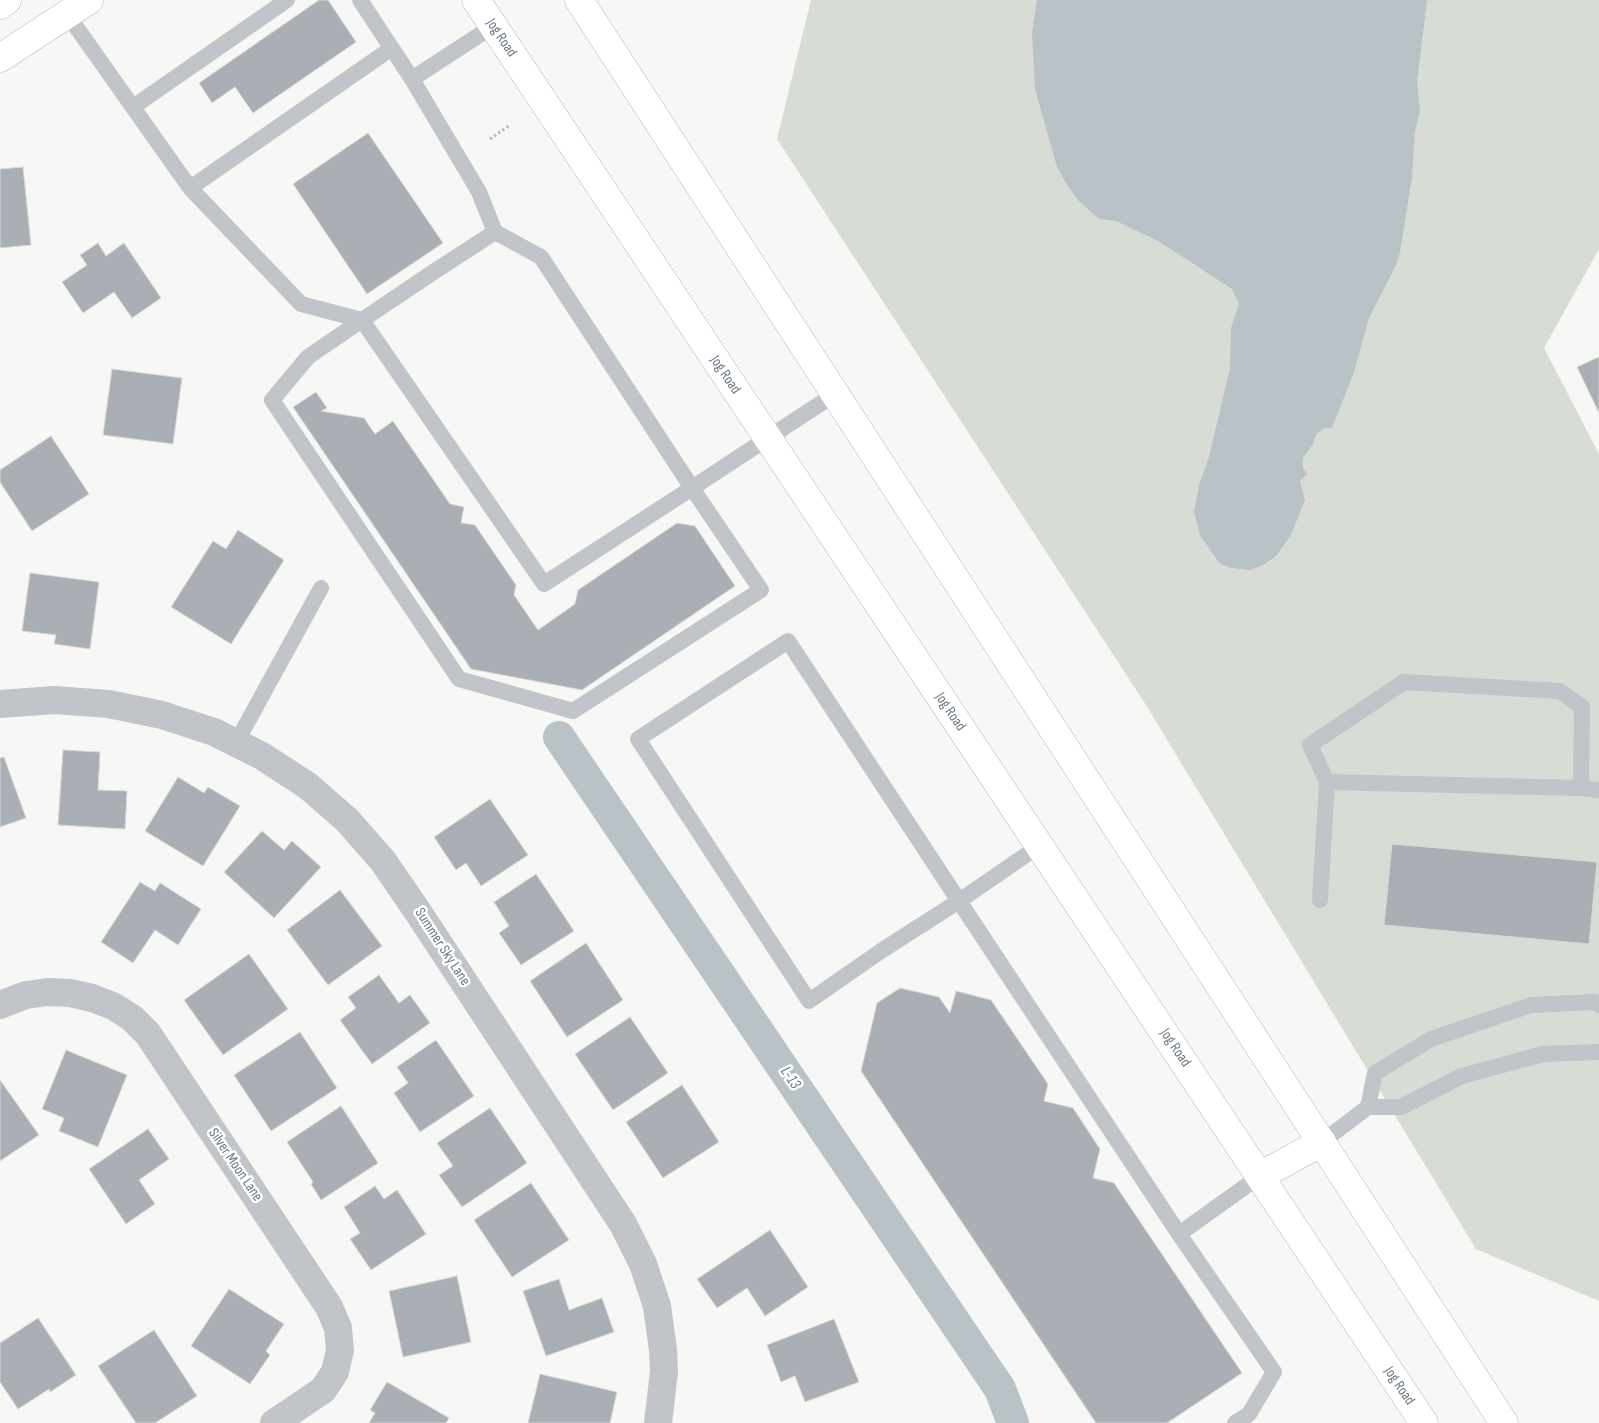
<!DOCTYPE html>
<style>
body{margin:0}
canvas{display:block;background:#f7f7f5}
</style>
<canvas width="1599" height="1423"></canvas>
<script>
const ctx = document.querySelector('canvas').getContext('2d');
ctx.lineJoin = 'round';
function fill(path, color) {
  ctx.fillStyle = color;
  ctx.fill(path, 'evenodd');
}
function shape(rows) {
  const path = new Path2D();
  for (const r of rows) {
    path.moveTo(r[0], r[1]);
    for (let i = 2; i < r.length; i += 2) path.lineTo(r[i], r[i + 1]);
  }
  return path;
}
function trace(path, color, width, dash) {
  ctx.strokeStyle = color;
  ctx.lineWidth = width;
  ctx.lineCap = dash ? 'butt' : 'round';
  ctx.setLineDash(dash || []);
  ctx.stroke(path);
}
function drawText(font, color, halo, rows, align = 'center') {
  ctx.font = font + ' "Sofia Sans Condensed",sans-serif';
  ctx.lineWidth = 5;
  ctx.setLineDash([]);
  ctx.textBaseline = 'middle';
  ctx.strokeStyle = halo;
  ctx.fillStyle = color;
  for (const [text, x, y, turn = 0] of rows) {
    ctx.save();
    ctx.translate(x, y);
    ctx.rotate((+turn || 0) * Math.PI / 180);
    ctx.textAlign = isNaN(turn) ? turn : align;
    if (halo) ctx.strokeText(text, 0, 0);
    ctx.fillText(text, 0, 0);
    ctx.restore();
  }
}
fill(shape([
 [811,0,1599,0,1599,249,1544,348,1599,454,1599,1301,1476,1249,1146,705,777,139]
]), '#d7dcd4');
fill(shape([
 [1037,0,1427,0,1417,81,1420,111,1415,131,1412,177,1400,252,1396,265,1369,318,1354,372,1332,428,1324,428,1316,434,1313,444,1303,458,1303,468,1307,474,1300,481,1305,500,1291,535,1276,556,1263,565,1250,570,1231,568,1220,564,1200,535,1194,512,1199,485,1209,457,1230,368,1231,328,1239,304,1232,289,1160,242,1116,221,1099,219,1078,200,1067,185,1057,167,1035,89,1032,33]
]), '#b9c3c7');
trace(shape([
 [559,737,1000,1389,1013,1423]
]), '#b9c3c7', 32);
const building = shape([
 [319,0,328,0,356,42,253,113,235,87,212,103,199,83,319,0],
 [368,133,443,243,367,294,293,184,368,133],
 [23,167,31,245,0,248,0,169,23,167],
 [98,243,106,256,124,243,161,298,132,318,114,292,83,313,62,282,87,265,80,255,98,243],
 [1599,357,1599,413,1577,367,1599,357],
 [112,369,182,378,173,444,103,435,112,369],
 [316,392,327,408,321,411,364,418,375,434,393,421,450,504,464,507,461,523,475,525,516,585,514,595,538,630,575,604,578,590,677,523,695,526,735,586,582,690,471,669,293,407,316,392],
 [51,436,89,494,32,531,0,482,0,470,51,436],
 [238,530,284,560,231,644,171,607,213,541,226,549,238,530],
 [30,573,99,582,90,649,54,644,56,635,22,631,30,573],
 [63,750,100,752,98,790,127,791,125,829,58,825,63,750],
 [4,757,26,818,0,827,0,758,4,757],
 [178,777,204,793,208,787,240,806,203,866,145,831,178,777],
 [490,799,528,855,481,886,466,863,456,870,434,837,490,799],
 [262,831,284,850,292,841,321,867,274,918,224,872,262,831],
 [1392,844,1597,862,1589,944,1384,925,1392,844],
 [536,874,574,931,521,965,499,933,509,926,494,902,536,874],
 [140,882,155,891,160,883,201,909,178,945,155,930,133,963,101,942,140,882],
 [340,890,382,946,328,985,287,930,340,890],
 [586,943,623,1000,567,1037,530,981,586,943],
 [249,954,288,1009,223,1055,184,1000,249,954],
 [379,975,399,1003,410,995,430,1023,372,1064,340,1020,356,1008,348,997,379,975],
 [900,988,939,997,950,1013,956,991,991,1000,1048,1084,1044,1101,1073,1108,1100,1149,1093,1178,1114,1183,1242,1373,1167,1423,1096,1423,861,1071,877,1003,900,988],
 [630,1017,668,1073,613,1110,575,1054,630,1017],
 [300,1032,337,1088,271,1131,234,1075,300,1032],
 [436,1040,474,1096,420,1132,394,1093,408,1083,397,1067,436,1040],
 [66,1050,127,1075,98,1147,59,1131,64,1118,42,1109,66,1050],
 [0,1080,39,1135,0,1161,0,1080],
 [682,1085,719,1142,663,1178,626,1122,682,1085],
 [341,1106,378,1163,321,1200,311,1184,313,1182,287,1142,341,1106],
 [490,1108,527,1163,462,1207,439,1175,453,1166,437,1143,490,1108],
 [148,1129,169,1159,139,1180,155,1204,126,1224,89,1169,148,1129],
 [531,1183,569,1240,512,1277,474,1220,531,1183],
 [375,1186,384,1199,397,1190,426,1234,371,1270,350,1239,360,1233,344,1207,375,1186],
 [770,1230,808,1287,765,1316,747,1288,717,1308,697,1279,770,1230],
 [457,1276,471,1342,403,1357,389,1291,457,1276],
 [559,1279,569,1310,602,1298,614,1332,546,1356,523,1291,559,1279],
 [229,1289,284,1324,266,1351,270,1355,250,1384,191,1346,229,1289],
 [38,1318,76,1375,50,1392,49,1389,18,1409,0,1382,0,1343,38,1318],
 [834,1319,859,1382,805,1402,795,1376,781,1382,767,1345,834,1319],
 [154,1330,197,1396,155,1423,136,1423,98,1366,154,1330],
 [540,1374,617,1392,610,1423,528,1423,540,1374],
 [387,1382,449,1418,446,1423,369,1423,375,1413,370,1410,387,1382]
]);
fill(building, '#a9afb5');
trace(building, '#d9d9d7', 1);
const secondary = shape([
 [476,0,1424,1423],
 [579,0,1504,1423],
 [0,5,7,0],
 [0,58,89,0],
 [1260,1176,1322,1142]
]);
trace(secondary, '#b4b8bc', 29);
trace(shape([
 [490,139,510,125]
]), '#bbbdc0', 3, [2.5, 2.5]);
trace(shape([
 [360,0,412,79],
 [67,14,190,188,301,304,362,320,544,584,692,488,761,590,573,711,459,679,272,400,308,357,362,320,435,271,495,232,541,257,692,488,835,394],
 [493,26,412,79,479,192,495,232],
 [133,107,287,0],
 [190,188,392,48],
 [788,641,959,901,881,951,809,1001,638,739,788,641],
 [236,743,321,588],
 [1581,788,1582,707,1560,691,1404,682,1310,745,1327,782,1581,788,1599,790],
 [1039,846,959,901,1179,1234],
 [1320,900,1327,782],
 [1368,1107,1375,1073,1431,1039,1531,1005,1595,1002,1599,1005],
 [1322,1142,1368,1107,1401,1107,1462,1076,1543,1054,1599,1052],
 [1235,1423,1249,1414,1274,1372,1179,1234,1260,1176]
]), '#c1c4c8', 16);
trace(shape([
 [0,704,54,700,109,704,162,715,214,732,262,756,308,786,347,820,383,861,418,912,623,1224,643,1264,657,1306,663,1350,664,1372,658,1423],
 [0,1005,26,995,48,992,70,993,92,998,113,1006,132,1018,148,1034,329,1307,338,1328,340,1350,335,1372,323,1390,274,1423]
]), '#c1c4c8', 28);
trace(secondary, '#fff', 28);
drawText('15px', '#6a7683', '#fff', [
 ["Jog Road",501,38,56],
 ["Jog Road",725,375,56],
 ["Jog Road",950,712,56],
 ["Summer Sky Lane",442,947,57],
 ["Jog Road",1175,1048,56],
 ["Silver Moon Lane",235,1165,56],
 ["Jog Road",1399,1386,56]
]);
drawText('italic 16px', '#65777f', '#fff', [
 ["L-13",790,1078,56]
]);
</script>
